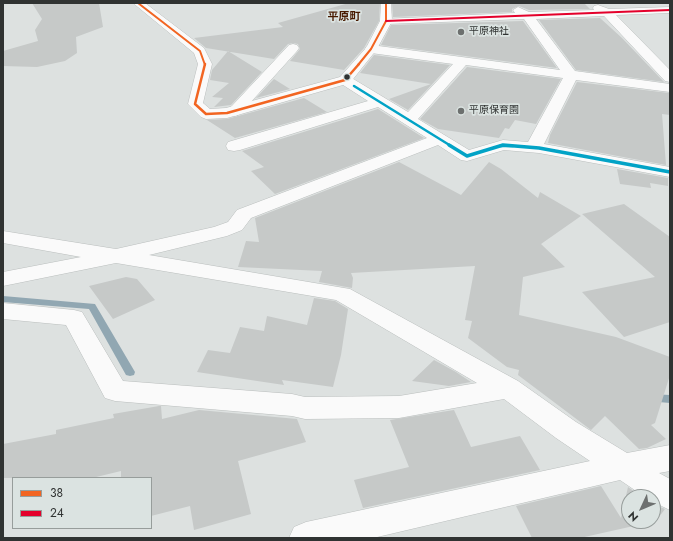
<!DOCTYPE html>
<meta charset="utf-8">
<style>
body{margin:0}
#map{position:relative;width:673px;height:541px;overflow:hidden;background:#dde1e0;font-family:Jost,sans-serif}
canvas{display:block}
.frame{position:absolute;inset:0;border:4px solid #303332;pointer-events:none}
.legend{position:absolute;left:12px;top:477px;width:140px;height:52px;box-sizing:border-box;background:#dbe3e1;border:1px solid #979d9b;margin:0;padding:5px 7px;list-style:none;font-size:12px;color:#303332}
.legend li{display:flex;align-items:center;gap:8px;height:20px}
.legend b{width:20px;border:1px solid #979d9b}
.north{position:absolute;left:621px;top:489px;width:40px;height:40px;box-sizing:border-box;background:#dbe3e1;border:1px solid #979d9b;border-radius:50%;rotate:226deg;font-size:11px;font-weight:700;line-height:16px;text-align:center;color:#303332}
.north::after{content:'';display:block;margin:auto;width:14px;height:18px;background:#6d706f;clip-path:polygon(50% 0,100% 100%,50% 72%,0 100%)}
</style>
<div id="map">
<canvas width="673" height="541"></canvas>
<div class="frame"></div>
<ul class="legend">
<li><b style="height:5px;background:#f26522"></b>38</li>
<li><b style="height:5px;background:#e4002b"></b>24</li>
</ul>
<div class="north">N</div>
</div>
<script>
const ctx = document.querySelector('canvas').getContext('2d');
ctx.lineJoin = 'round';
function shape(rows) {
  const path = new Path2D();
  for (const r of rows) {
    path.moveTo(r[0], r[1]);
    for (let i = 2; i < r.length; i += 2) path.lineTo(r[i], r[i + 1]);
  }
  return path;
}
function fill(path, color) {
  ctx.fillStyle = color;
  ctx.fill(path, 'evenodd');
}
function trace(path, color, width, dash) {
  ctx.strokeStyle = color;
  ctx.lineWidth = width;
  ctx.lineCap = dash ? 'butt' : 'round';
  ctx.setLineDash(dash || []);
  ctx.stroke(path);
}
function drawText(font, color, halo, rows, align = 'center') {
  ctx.font = font + ' Jost,"Noto Sans JP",sans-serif';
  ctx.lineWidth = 3.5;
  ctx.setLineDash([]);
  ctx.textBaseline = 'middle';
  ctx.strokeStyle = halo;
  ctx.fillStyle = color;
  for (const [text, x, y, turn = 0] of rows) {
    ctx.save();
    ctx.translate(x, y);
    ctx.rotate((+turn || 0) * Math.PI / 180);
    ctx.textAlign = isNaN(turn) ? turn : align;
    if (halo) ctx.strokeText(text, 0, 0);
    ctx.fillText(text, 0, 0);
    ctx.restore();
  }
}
fill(shape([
 [3,296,95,304,135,372,134,375,130,376,126,375,89,309,3,302,3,296],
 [651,394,670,395,670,403,647,401,645,398,647,395,651,394]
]), '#91a7b2');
fill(shape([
 [32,3,99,3,103,27,76,37,77,53,65,61,37,67,3,66,3,51,38,41,35,30,42,19],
 [349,3,380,3,379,21,364,48,344,70,290,61,300,49,298,44,293,43,288,44,274,59,206,48,194,38,283,27,278,23],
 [392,3,584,3,590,9,529,10,519,6,512,9,512,12,393,17],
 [600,18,622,38,664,82,576,70,539,20],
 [523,21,557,68,381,45,391,25],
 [228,51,262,72,231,105,214,107,223,98,212,97,229,83,210,80,212,70],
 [374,55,450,65,408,110,389,99,431,84,360,73],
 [467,67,561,79,536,124,515,120,509,129,505,128,499,138,438,129,420,119],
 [274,79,290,89,256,98],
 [577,82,669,93,670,115,662,114,666,165,548,143,550,135],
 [304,98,327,112,235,138,207,120,227,119],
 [378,109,424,138,275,194,251,171,264,167,242,151],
 [399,162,461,195,489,162,501,169,538,198,540,192,581,216,541,244,565,267,523,277,519,315,616,337,670,357,670,375,655,423,651,425,666,439,647,448,639,449,605,416,591,430,518,375,519,370,507,367,468,338,472,321,465,320,475,266,351,273,353,278,352,288,319,282,322,271,238,267,246,241,259,242,255,218],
 [617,169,668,178,668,186,650,183,651,188,620,184],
 [624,204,670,237,670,322,624,337,582,292,655,277,582,214],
 [126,277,137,279,155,300,113,319,89,286],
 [314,298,335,301,348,309,341,355,333,387,282,380,284,385,197,372,208,350,230,353,240,327,264,331,267,316,307,325],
 [434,360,456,372,471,382,449,386,412,381],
 [159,406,161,406,162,419,199,410,297,419,306,442,238,461,251,514,194,530,190,506,151,516,151,478,121,478,121,471,92,478,3,478,3,444,56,434,56,430,114,418,113,414],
 [454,410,471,447,520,436,540,470,363,508,354,480,409,467,390,420],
 [601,486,621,518,628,487,642,497,629,497,629,521,653,521,653,504,665,509,656,521,580,538,532,538,516,506]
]), '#c6c9c8');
const minor = shape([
 [598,5,609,9,670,7,670,13,616,15,670,70,670,82,665,81,604,16,536,19,575,71,670,84,670,92,576,80,544,144,670,167,670,177,539,153,504,150,467,161,461,160,438,145,251,218,242,230,227,236,149,255,350,289,518,381,576,422,627,453,670,445,670,471,659,473,670,479,670,510,653,502,653,497,645,497,620,480,373,538,289,538,294,527,306,522,590,461,556,438,504,399,399,418,305,419,292,416,115,401,105,398,66,325,3,319,3,303,74,310,82,312,123,381,292,394,305,397,399,396,477,383,336,300,116,263,3,286,3,272,81,257,3,243,3,231,116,249,214,227,228,222,237,210,427,138,378,107,240,150,234,151,228,150,226,146,228,142,368,101,340,83,338,80,340,77,345,76,350,77,408,112,453,64,371,53,367,52,365,49,367,46,371,45,560,70,524,19,386,24,382,23,380,21,382,19,515,13,513,10,518,7,529,12,594,10,593,8,594,6,598,5],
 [466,65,563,78,528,142,503,140,469,150,418,119,466,65],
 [293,44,297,45,299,48,297,51,240,114,235,116,230,114,227,111,230,108,289,45,293,44]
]);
const major = shape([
 [133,3,145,3,204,48,212,64,203,103,210,109,226,108,340,77,366,48,380,21,381,3,391,3,392,21,377,49,350,83,227,118,206,119,201,117,188,104,198,64,194,53,133,3]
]);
trace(minor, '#babebd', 1);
trace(major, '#babebd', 1);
fill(minor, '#fafafa');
fill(major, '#fafafa');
trace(shape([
 [138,3,200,51,205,65],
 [358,65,371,49,386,21,386,3]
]), '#f26522', 2);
trace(shape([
 [205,64,195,104,206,114,227,113,345,80,359,64]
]), '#f26522', 2.5);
trace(shape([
 [386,21,670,10]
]), '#e4002b', 2);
trace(shape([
 [354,86,451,146],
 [500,146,513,146]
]), '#02a3c6', 2.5);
trace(shape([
 [449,145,467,156,503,145,539,148,670,172]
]), '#02a3c6', 3.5);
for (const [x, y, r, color] of [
 [461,32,4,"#6d706f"],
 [347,77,3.5,"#303332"],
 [461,111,4,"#6d706f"]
]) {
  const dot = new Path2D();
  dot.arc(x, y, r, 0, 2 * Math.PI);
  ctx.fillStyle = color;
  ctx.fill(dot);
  trace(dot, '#dbe3e1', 1.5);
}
drawText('10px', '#303332', '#dbe3e1', [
 ["平原神社",469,32],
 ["平原保育園",469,111]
], 'left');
drawText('bold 11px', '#481a00', '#dbe3e1', [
 ["平原町",344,17]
]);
</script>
